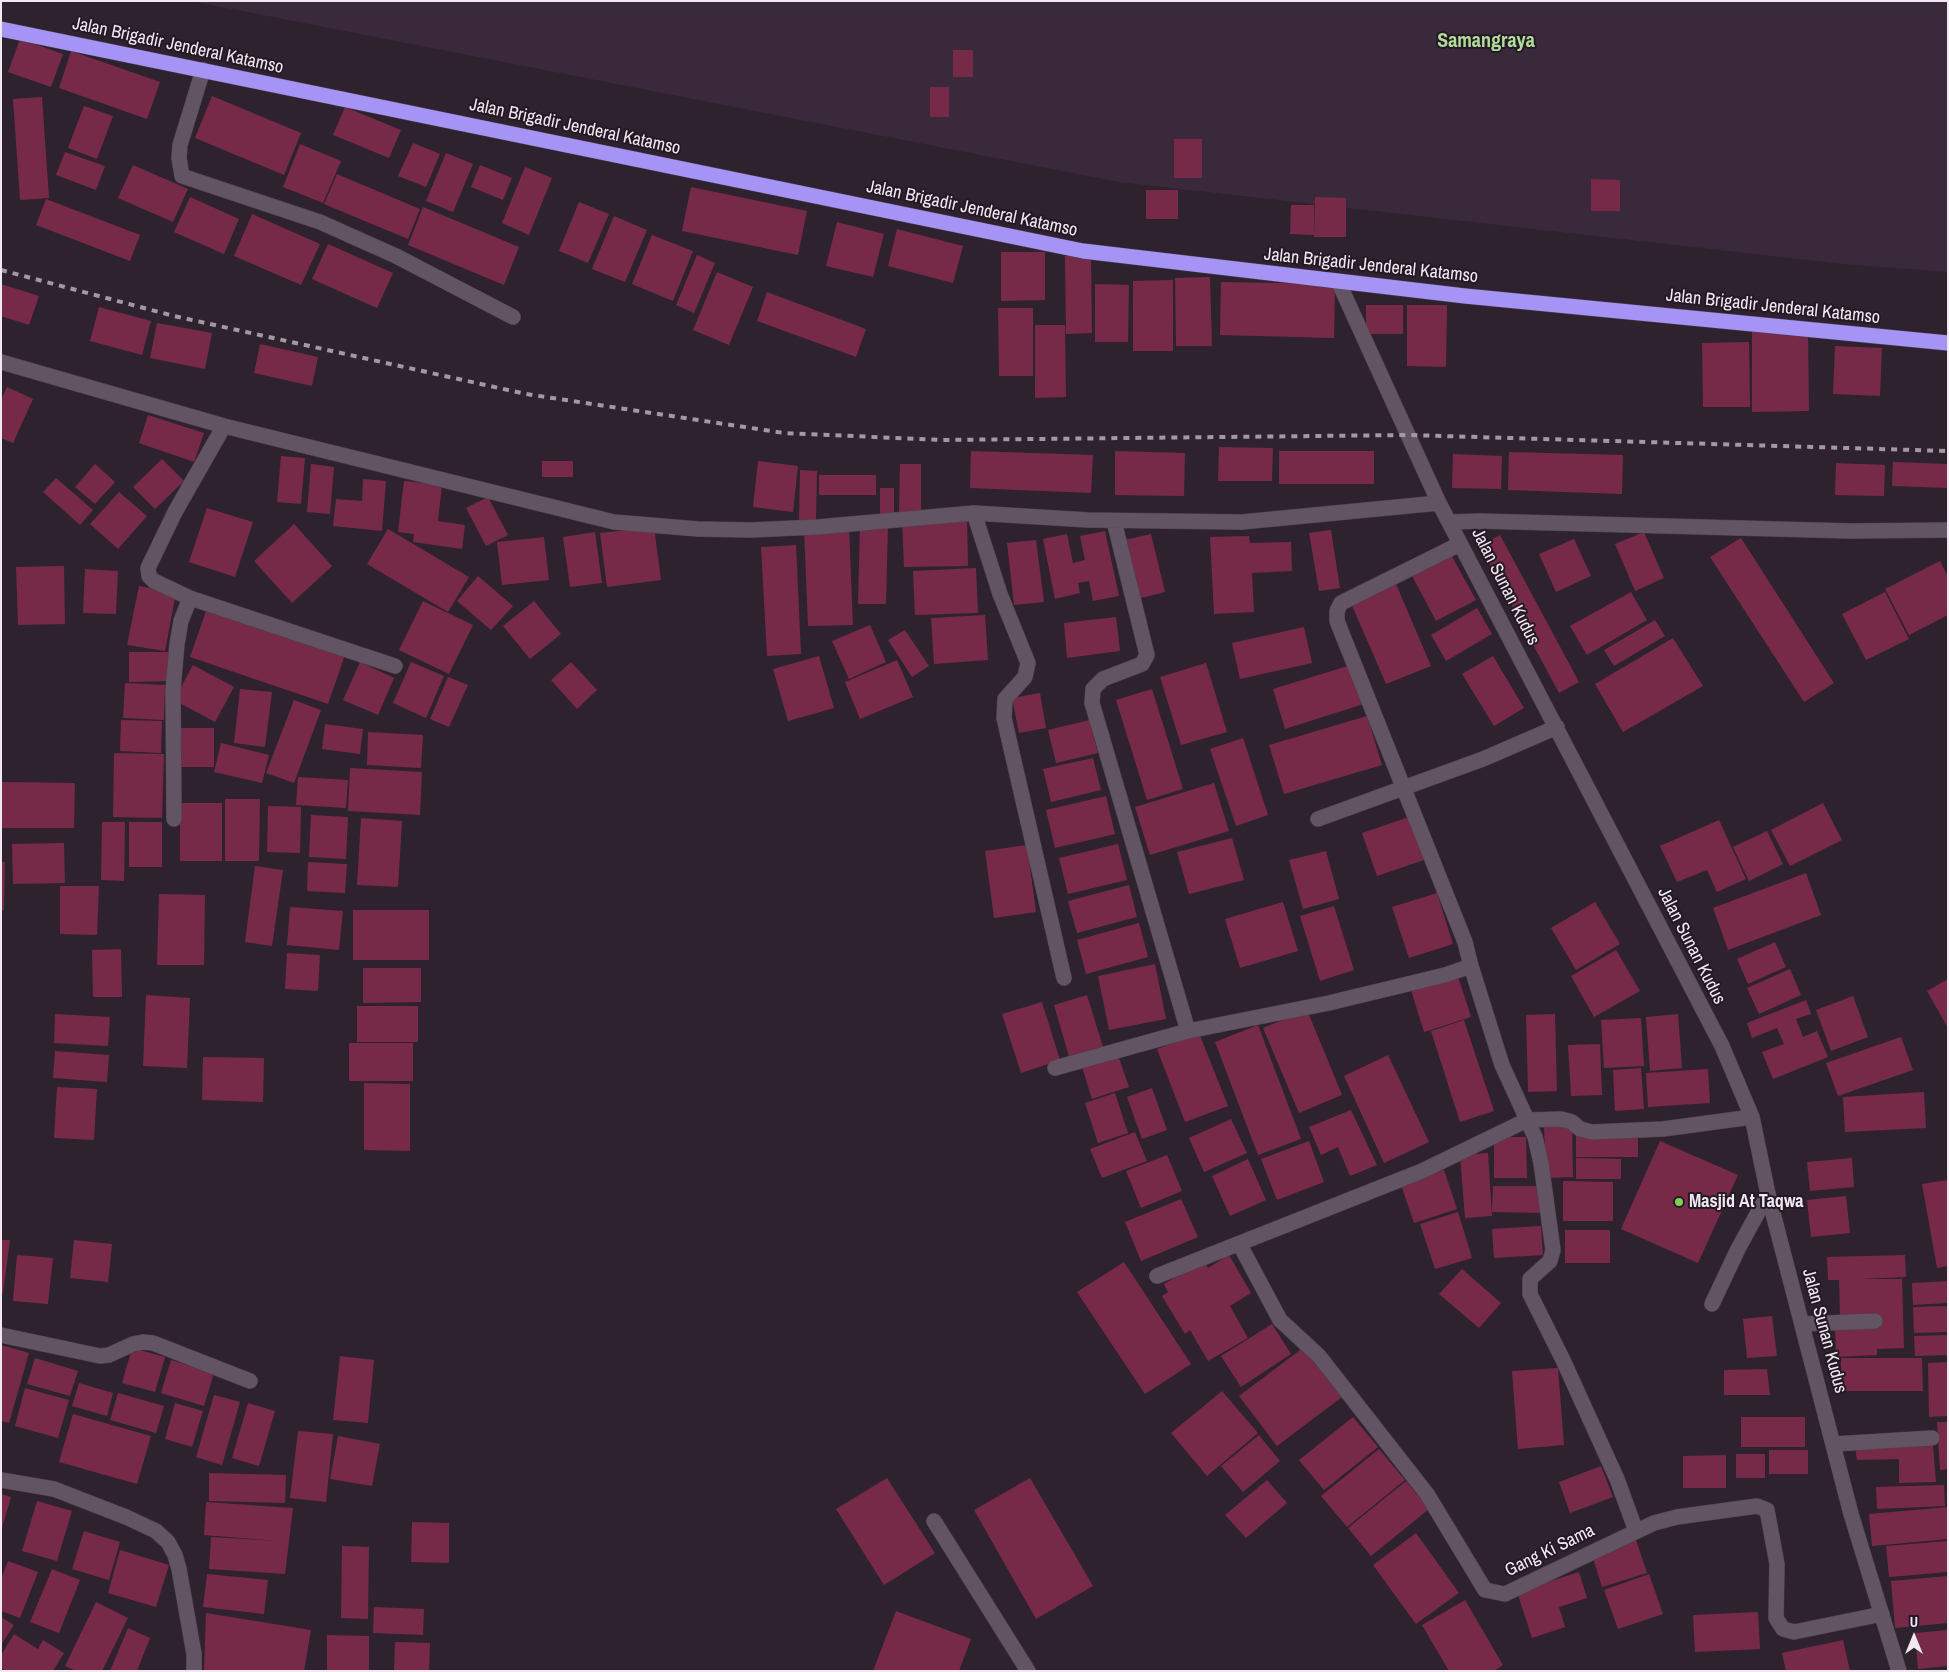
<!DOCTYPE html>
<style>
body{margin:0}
#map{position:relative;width:1949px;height:1672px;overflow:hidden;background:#2e222f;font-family:"Archivo Narrow",sans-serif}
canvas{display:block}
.frame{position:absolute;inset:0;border:2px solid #f1e9f1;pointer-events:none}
.north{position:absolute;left:1889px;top:1612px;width:50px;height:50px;-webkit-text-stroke:4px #241925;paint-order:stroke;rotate:0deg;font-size:14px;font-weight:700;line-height:20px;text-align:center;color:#f1e9f1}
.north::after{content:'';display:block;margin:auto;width:18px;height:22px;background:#f1e9f1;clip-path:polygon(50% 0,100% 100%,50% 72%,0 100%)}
</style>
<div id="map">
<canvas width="1949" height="1672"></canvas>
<div class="frame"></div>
<div class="north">U</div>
</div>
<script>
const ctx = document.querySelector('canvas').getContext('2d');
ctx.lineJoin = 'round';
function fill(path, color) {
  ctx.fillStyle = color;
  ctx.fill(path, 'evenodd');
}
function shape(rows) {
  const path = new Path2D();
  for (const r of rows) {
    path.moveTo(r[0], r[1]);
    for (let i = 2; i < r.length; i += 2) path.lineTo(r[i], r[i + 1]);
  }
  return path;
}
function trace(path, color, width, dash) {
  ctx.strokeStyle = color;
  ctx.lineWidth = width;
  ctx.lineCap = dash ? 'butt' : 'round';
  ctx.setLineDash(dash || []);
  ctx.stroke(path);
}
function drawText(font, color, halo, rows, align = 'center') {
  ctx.font = font + ' "Archivo Narrow",sans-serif';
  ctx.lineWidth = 4;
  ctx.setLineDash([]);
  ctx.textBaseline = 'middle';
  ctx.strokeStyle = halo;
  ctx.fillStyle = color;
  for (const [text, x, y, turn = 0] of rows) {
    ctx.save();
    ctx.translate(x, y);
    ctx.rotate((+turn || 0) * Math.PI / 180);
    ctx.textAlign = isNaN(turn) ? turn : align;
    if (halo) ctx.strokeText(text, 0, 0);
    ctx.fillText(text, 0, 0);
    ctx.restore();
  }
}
fill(shape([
 [191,1,1948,1,1948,272,1843,264,1119,182]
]), '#3a293b');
fill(shape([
 [20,39,63,54,51,87,8,72],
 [953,50,973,50,973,77,953,77],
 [71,51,160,82,147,119,59,88],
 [930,87,949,87,949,117,930,117],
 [212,96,301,133,284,175,195,138],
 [42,97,49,198,20,200,13,99],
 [84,106,113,116,97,159,68,148],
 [345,107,401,130,389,158,333,135],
 [1174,139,1202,139,1202,178,1174,178],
 [413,143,440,154,426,187,398,176],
 [300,144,341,161,323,203,283,187],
 [65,152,105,166,96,190,56,175],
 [446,153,473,164,453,212,426,201],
 [133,165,188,189,173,222,118,198],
 [480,165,512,178,503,200,471,187],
 [525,167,552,178,529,235,502,223],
 [337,174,420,209,408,239,324,204],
 [1591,179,1620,180,1620,211,1591,211],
 [691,187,807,211,798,255,682,231],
 [1146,190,1178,190,1178,219,1146,219],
 [190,197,239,219,224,254,174,232],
 [1315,197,1346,198,1346,237,1314,237],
 [46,199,140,235,130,261,36,225],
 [579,202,609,214,588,263,559,251],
 [1291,205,1314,205,1314,235,1290,234],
 [423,207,519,247,504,285,408,245],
 [252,214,320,244,301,285,234,256],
 [614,216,647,230,625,282,592,269],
 [837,222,884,234,873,277,826,266],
 [897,229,963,246,953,283,888,266],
 [652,235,693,251,673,301,632,284],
 [328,244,393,273,377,308,312,279],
 [1001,252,1045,252,1045,300,1001,301],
 [697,255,715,263,694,313,676,305],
 [1065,256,1091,256,1092,333,1066,334],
 [717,272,753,287,729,345,693,330],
 [1210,277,1212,346,1176,346,1175,278],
 [1173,280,1173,351,1133,351,1133,281],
 [1221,282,1335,284,1334,338,1220,335],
 [1,284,39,296,29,325,1,316],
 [1095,284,1129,285,1128,342,1095,342],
 [767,292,866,329,856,357,757,321],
 [1366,305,1403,305,1403,334,1366,334],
 [1407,305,1447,305,1446,367,1407,366],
 [99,307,151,321,142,355,90,341],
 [998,308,1033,308,1033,376,999,376],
 [157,323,212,333,205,369,150,358],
 [1035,325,1065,325,1066,397,1035,398],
 [1752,331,1808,331,1809,411,1752,412],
 [1749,342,1750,407,1703,407,1702,343],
 [260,344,318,357,312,386,254,373],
 [1835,346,1882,348,1880,396,1833,394],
 [7,387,33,399,13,443,1,438,1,400],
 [148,415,204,433,194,462,139,443],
 [1219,447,1273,448,1272,481,1218,481],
 [971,451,1093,455,1091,493,970,488],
 [1115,451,1185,453,1184,496,1115,495],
 [1279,451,1374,451,1374,484,1279,484],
 [1509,452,1623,455,1622,494,1508,490],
 [1453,454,1502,456,1501,489,1452,488],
 [281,456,305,458,301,504,277,502],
 [162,459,184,481,155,509,133,487],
 [542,461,573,461,573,477,542,477],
 [758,461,798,466,793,512,753,507],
 [1893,462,1948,464,1948,488,1892,486],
 [1836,463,1885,465,1884,496,1835,495],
 [95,464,115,482,95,504,75,487],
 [311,464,334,467,330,514,307,512],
 [900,464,921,464,921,512,899,512],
 [800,470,817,471,816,520,799,520],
 [819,475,876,475,876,495,819,495],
 [56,478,93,510,80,525,43,492],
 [363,479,386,481,382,531,333,526,336,499,362,501],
 [404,481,442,485,438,521,465,525,462,549,413,542,414,534,398,532],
 [880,488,894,488,894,518,880,519],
 [119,492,147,516,118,549,90,524],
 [488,497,508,535,486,546,466,508],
 [207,508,253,522,235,577,189,562],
 [967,518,968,566,904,567,902,520],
 [294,524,332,566,292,603,254,561],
 [860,524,888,524,886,604,858,604],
 [654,527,661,580,607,587,600,533],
 [849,527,853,625,808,626,804,529],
 [388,529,469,577,448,612,367,564],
 [1331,530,1340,588,1319,591,1309,533],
 [1105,531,1119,596,1093,601,1089,581,1078,583,1080,593,1055,599,1043,539,1067,534,1073,563,1085,560,1080,536],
 [595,532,602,583,570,587,563,537],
 [1644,532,1664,578,1635,591,1615,544],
 [1151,534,1165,592,1137,599,1124,540],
 [1500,535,1579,682,1559,693,1480,546],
 [1249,536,1250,543,1291,542,1292,571,1252,573,1254,612,1214,614,1210,537],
 [544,537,549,580,502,585,497,542],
 [1741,538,1834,683,1804,702,1710,557],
 [1574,539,1591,576,1556,592,1539,554],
 [1036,540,1044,602,1014,605,1007,543],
 [796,545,801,654,767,656,761,547],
 [1449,551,1476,600,1436,621,1410,572],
 [1940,561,1948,577,1948,615,1909,635,1885,589],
 [64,566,65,624,18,625,16,567],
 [976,568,978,613,915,615,913,571],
 [85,569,118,571,116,614,83,613],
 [478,576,513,606,491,630,457,601],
 [1396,584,1431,666,1386,684,1351,603],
 [139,586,176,593,165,651,127,645],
 [1631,592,1647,620,1587,655,1570,626],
 [1885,592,1909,639,1866,660,1842,614],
 [423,601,473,625,449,674,399,650],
 [534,601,561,634,530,659,503,626],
 [207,608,345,655,328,704,190,657],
 [1477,608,1492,634,1446,661,1431,635],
 [985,615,988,660,934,664,931,618],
 [1116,617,1120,651,1067,658,1064,623],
 [1655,620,1665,636,1614,666,1604,650],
 [870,625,886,662,849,679,832,641],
 [1304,627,1312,663,1240,679,1232,643],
 [905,630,929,666,912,677,888,640],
 [1673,638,1703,686,1623,732,1595,684],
 [129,652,171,652,172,681,129,682],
 [819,656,834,708,788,721,773,669],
 [1493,656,1524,708,1494,726,1462,674],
 [897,660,913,697,860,719,845,682],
 [360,662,394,678,378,715,343,700],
 [411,662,444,676,426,718,393,703],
 [571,662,597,690,577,709,551,680],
 [1206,663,1227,732,1181,745,1160,677],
 [1354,664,1367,703,1285,729,1273,689],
 [193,665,234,687,215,722,174,700],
 [448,677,468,685,449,727,430,719],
 [125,683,165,685,164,720,123,718],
 [240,689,272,692,265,747,234,743],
 [1152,689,1183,789,1147,800,1116,700],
 [1040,693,1046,728,1019,733,1012,698],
 [294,700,321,710,294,783,266,773],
 [1367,716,1382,765,1284,794,1269,745],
 [121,720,162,721,161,753,120,751],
 [1089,720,1098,753,1056,763,1048,730],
 [325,724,363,729,360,754,322,749],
 [175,728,214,728,214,767,175,767],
 [368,732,423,735,421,768,367,765],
 [1243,738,1268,815,1236,826,1210,749],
 [221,743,269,755,262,783,214,772],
 [114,753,164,754,162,818,113,817],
 [1093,758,1101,790,1051,802,1043,769],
 [350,768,422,772,420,815,348,811],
 [298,777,348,780,346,808,296,805],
 [1,782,75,783,74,828,1,828],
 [1214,783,1229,831,1150,855,1135,807],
 [1106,796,1115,834,1055,848,1046,810],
 [225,799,260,799,259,861,225,861],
 [180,803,222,803,222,861,180,861],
 [1823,803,1842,840,1790,866,1771,830],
 [268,806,301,807,300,853,267,852],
 [311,815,348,817,346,859,309,857],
 [1409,817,1424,860,1377,876,1362,833],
 [361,818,402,821,398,887,357,885],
 [1719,820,1746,879,1717,892,1707,870,1677,882,1660,846],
 [102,822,125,822,124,881,101,880],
 [129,822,162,822,162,867,129,867],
 [1767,831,1783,864,1749,881,1733,847],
 [1232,838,1244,880,1189,894,1177,852],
 [64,843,65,883,13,884,12,844],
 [1118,844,1127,880,1068,894,1059,858],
 [1027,845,1036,912,994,918,985,851],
 [1326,851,1339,899,1303,909,1289,860],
 [1,862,5,862,4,910,1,910],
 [308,862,347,864,345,893,307,891],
 [255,866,283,870,272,946,245,942],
 [1806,873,1821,915,1728,950,1713,908],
 [1129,885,1137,917,1077,933,1068,901],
 [60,886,99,886,97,935,60,934],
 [1437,893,1453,944,1409,958,1392,907],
 [159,894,205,895,204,965,157,965],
 [1283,902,1298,951,1240,968,1225,919],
 [1595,902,1620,944,1576,970,1551,928],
 [1334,906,1354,970,1320,981,1300,916],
 [290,907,343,911,339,950,287,945],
 [353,910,429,910,429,960,353,960],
 [1139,923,1148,957,1086,974,1077,940],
 [1775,942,1786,967,1748,984,1737,959],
 [121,949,122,997,93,997,92,950],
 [1616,950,1640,991,1594,1017,1571,976],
 [287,953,320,955,318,991,285,989],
 [1155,964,1166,1019,1109,1030,1098,976],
 [363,968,421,968,421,1002,363,1003],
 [1790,969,1801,995,1759,1014,1747,988],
 [1458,976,1471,1017,1424,1032,1411,990],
 [1948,979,1948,1028,1927,991],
 [146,995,190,998,187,1068,143,1066],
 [1087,995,1104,1050,1070,1060,1054,1005],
 [1853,996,1868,1037,1831,1051,1816,1010],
 [1806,1000,1811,1014,1796,1019,1803,1037,1817,1031,1828,1057,1773,1079,1762,1052,1784,1044,1777,1028,1752,1038,1747,1023],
 [1042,1002,1060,1060,1021,1073,1002,1014],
 [357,1006,418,1006,418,1042,357,1042],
 [1307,1010,1342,1095,1299,1113,1263,1028],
 [55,1014,110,1017,108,1046,54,1043],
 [1555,1014,1557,1091,1528,1092,1526,1015],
 [1678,1014,1682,1068,1650,1071,1646,1017],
 [1641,1018,1644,1066,1604,1068,1601,1020],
 [1464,1020,1494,1111,1460,1122,1431,1031],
 [1258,1025,1301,1139,1258,1155,1215,1042],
 [1199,1033,1228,1106,1185,1122,1157,1049],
 [1901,1037,1913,1070,1838,1096,1826,1063],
 [349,1043,413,1043,413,1081,349,1081],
 [1600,1044,1602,1095,1571,1096,1568,1045],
 [55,1051,109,1055,107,1082,53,1078],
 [1118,1055,1129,1087,1092,1099,1082,1067],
 [1388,1055,1429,1142,1384,1163,1344,1076],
 [203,1057,264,1058,263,1102,202,1100],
 [1641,1068,1644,1109,1615,1111,1613,1070],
 [1708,1069,1710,1103,1648,1107,1646,1073],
 [364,1083,410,1084,410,1151,364,1150],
 [57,1087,97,1089,94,1140,54,1138],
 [1152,1088,1167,1130,1142,1139,1127,1097],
 [1924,1092,1926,1128,1845,1132,1843,1097],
 [1115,1093,1128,1133,1098,1143,1085,1103],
 [1351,1110,1377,1165,1350,1176,1338,1147,1321,1155,1309,1127],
 [1231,1119,1247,1153,1204,1172,1189,1138],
 [1572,1125,1573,1177,1546,1178,1544,1126],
 [1135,1132,1147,1161,1102,1178,1090,1149],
 [1576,1134,1638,1134,1638,1157,1576,1157],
 [1494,1137,1526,1137,1527,1178,1494,1178],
 [1309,1141,1324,1182,1277,1200,1261,1159],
 [1660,1141,1738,1175,1698,1263,1621,1229],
 [1488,1153,1492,1216,1465,1218,1460,1155],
 [1167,1155,1182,1191,1141,1208,1126,1171],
 [1576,1158,1621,1159,1621,1179,1576,1179],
 [1852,1158,1854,1187,1810,1191,1807,1162],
 [1248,1159,1266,1200,1230,1216,1212,1176],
 [1444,1170,1457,1209,1414,1223,1401,1185],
 [1948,1180,1948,1266,1937,1268,1922,1184],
 [1563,1181,1613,1182,1613,1221,1563,1221],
 [1493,1186,1542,1186,1542,1213,1492,1212],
 [1846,1196,1850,1233,1811,1237,1807,1200],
 [1181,1199,1198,1237,1141,1261,1125,1222],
 [1458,1212,1472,1258,1435,1269,1420,1224],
 [1541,1226,1543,1255,1494,1258,1492,1229],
 [1565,1230,1610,1230,1610,1263,1565,1263],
 [1,1240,10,1240,3,1293,1,1293],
 [74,1240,112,1244,108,1282,70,1278],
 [17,1255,53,1258,48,1304,13,1301],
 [1229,1255,1251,1293,1230,1306,1248,1338,1208,1361,1190,1330,1185,1334,1162,1296,1168,1292,1164,1284,1204,1261,1208,1268],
 [1905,1255,1906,1277,1860,1279,1902,1279,1904,1348,1877,1349,1877,1355,1836,1357,1835,1328,1840,1317,1839,1280,1828,1280,1827,1257],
 [1124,1262,1191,1364,1145,1394,1077,1292],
 [1462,1269,1501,1303,1479,1328,1439,1294],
 [1948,1281,1948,1303,1913,1305,1912,1283],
 [1948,1306,1948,1332,1914,1333,1913,1307],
 [1772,1316,1777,1356,1747,1358,1743,1319],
 [1272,1324,1291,1354,1241,1387,1221,1356],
 [1948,1335,1948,1355,1915,1356,1914,1336],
 [1,1345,29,1353,9,1423,1,1421],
 [1304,1347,1342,1397,1277,1446,1239,1396],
 [132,1348,165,1357,155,1392,122,1383],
 [340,1356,374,1360,368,1423,333,1420],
 [35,1358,78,1371,70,1396,27,1384],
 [1841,1358,1922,1358,1923,1391,1841,1391],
 [171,1360,214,1373,204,1406,161,1393],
 [1948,1362,1948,1416,1929,1417,1928,1363],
 [1558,1368,1564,1445,1518,1449,1512,1371],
 [1767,1369,1770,1395,1724,1395,1724,1370],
 [79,1383,113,1393,107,1416,72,1406],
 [25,1388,69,1400,58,1438,15,1426],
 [1222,1391,1258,1433,1207,1476,1171,1433],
 [118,1393,164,1406,156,1433,110,1420],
 [214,1395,240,1402,222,1465,196,1457],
 [175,1403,203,1411,192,1447,165,1439],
 [248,1403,275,1411,259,1466,232,1458],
 [73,1414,151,1436,137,1484,59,1462],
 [1353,1417,1378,1447,1324,1490,1299,1460],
 [1741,1417,1805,1417,1805,1447,1741,1447],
 [1937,1422,1948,1422,1948,1469,1940,1470],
 [298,1431,333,1434,326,1502,290,1498],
 [1259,1435,1280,1461,1243,1492,1221,1466],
 [338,1436,380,1444,372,1486,330,1479],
 [1933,1446,1936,1482,1899,1483,1899,1459,1857,1460,1855,1447],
 [1379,1449,1405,1480,1347,1527,1321,1496],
 [1769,1450,1808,1450,1808,1474,1769,1474],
 [1736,1454,1765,1454,1765,1478,1736,1478],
 [1726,1455,1726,1488,1683,1488,1683,1456],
 [1601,1466,1613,1497,1570,1513,1559,1482],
 [209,1473,286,1475,285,1503,209,1501],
 [887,1478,935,1553,884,1585,836,1509],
 [1030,1478,1093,1586,1036,1619,974,1510],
 [1267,1480,1287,1503,1246,1538,1225,1515],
 [1406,1481,1429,1509,1371,1556,1348,1528],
 [1944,1485,1945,1506,1877,1509,1876,1487],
 [1,1494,11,1497,2,1528,1,1528],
 [37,1501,72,1511,57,1561,22,1551],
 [206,1502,293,1508,285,1574,209,1569,211,1537,278,1541,204,1535],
 [1948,1507,1948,1539,1872,1546,1869,1514],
 [412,1522,449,1523,449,1563,411,1562],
 [84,1531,120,1542,109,1580,72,1569],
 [1416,1533,1459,1593,1416,1624,1373,1565],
 [1636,1540,1647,1573,1602,1587,1592,1555],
 [1948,1541,1948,1572,1889,1577,1886,1546],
 [342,1546,369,1547,368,1619,341,1618],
 [120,1550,169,1565,156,1607,108,1593],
 [8,1561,38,1572,20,1618,1,1611,1,1579],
 [52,1569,80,1580,59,1633,30,1622],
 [1579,1572,1587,1598,1559,1607,1565,1627,1532,1638,1517,1592],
 [207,1574,268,1580,264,1614,203,1607],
 [1649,1574,1663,1614,1618,1629,1604,1590],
 [1948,1576,1948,1623,1895,1628,1891,1581],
 [1465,1600,1503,1665,1494,1671,1449,1671,1422,1625],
 [96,1602,128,1618,102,1671,76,1671,65,1666],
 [374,1607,424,1609,423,1635,373,1633],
 [896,1611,971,1639,959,1671,873,1671],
 [1758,1612,1760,1649,1695,1652,1693,1615],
 [206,1613,311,1630,304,1671,204,1671],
 [1,1617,14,1625,1,1645],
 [128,1628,150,1638,137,1671,110,1671],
 [1948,1630,1948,1666,1918,1669,1915,1633],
 [14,1634,38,1649,43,1640,64,1653,53,1671,6,1671,1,1668,1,1655],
 [327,1635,369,1636,369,1671,327,1671],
 [1843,1640,1850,1671,1786,1671,1782,1653],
 [395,1642,430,1643,429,1671,394,1671]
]), '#772a48');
const lane = shape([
 [1712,1304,1738,1249,1768,1194],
 [1803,1324,1875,1321],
 [1834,1444,1932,1438]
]);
const street = shape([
 [203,70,180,145,179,158,182,176,320,222,396,256,513,317],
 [1338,281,1439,503,1722,1046,1752,1117,1768,1194,1851,1514,1899,1671],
 [1,362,224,426,614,522,698,529,750,530,818,527,974,513,1088,520,1242,522,1439,503],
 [974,513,1000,594,1028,663,1025,677,1005,699,1004,718,1064,978],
 [1114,521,1147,655,1142,664,1103,679,1093,689,1092,703,1188,1031],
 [1451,522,1479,521,1851,531,1948,530],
 [190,598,395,666],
 [174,819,173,690,177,644,181,621,190,598,154,581,149,576,148,568,175,512,224,426],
 [1318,819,1483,759,1557,727],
 [1471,966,1502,1065,1535,1137,1541,1163,1553,1250,1550,1261,1530,1279,1530,1294,1563,1360,1617,1479,1636,1531],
 [1055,1068,1188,1031,1329,1003,1445,975,1471,966,1465,942,1337,621,1337,611,1341,603,1460,544],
 [1240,1245,1280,1320,1319,1356,1427,1494,1485,1590,1505,1594,1654,1523,1677,1517,1757,1506,1767,1510,1777,1564,1776,1618,1783,1629,1794,1632,1882,1614],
 [1157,1276,1422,1171,1527,1120,1561,1119,1572,1122,1580,1129,1592,1132,1663,1129,1752,1117],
 [1,1335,100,1356,109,1355,133,1344,143,1342,153,1343,250,1381],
 [1,1480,54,1489,126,1517,156,1531,168,1542,175,1555,179,1569,194,1654,194,1671],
 [934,1521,1028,1671]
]);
const highway = shape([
 [1,29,1083,251,1465,296,1948,343]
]);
trace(lane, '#4b404b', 16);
trace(street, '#4b404b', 16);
trace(highway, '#4b404b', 16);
trace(lane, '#625462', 15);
trace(street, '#625462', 15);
trace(highway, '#a693f6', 15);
trace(shape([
 [1,270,174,316,526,394,784,433,942,440,1409,435,1948,451]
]), '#a399a3', 4, [6, 6]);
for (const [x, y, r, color] of [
 [1679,1202,5,"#80d051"]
]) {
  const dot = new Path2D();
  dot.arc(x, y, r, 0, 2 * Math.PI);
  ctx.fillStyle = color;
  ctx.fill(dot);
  trace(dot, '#241925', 2);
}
drawText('18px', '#f1e9f1', '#241925', [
 ["Jalan Brigadir Jenderal Katamso",178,46,12],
 ["Jalan Brigadir Jenderal Katamso",575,127,12],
 ["Jalan Brigadir Jenderal Katamso",972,209,12],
 ["Jalan Brigadir Jenderal Katamso",1371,266,6],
 ["Jalan Brigadir Jenderal Katamso",1773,307,6],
 ["Jalan Sunan Kudus",1505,587,63],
 ["Jalan Sunan Kudus",1691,946,63],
 ["Jalan Sunan Kudus",1824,1331,75],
 ["Gang Ki Sama",1550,1551,-26]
]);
drawText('bold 18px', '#f1e9f1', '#241925', [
 ["Masjid At Taqwa",1689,1202]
], 'left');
drawText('bold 20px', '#b1dd9b', '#241925', [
 ["Samangraya",1486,42]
]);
</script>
